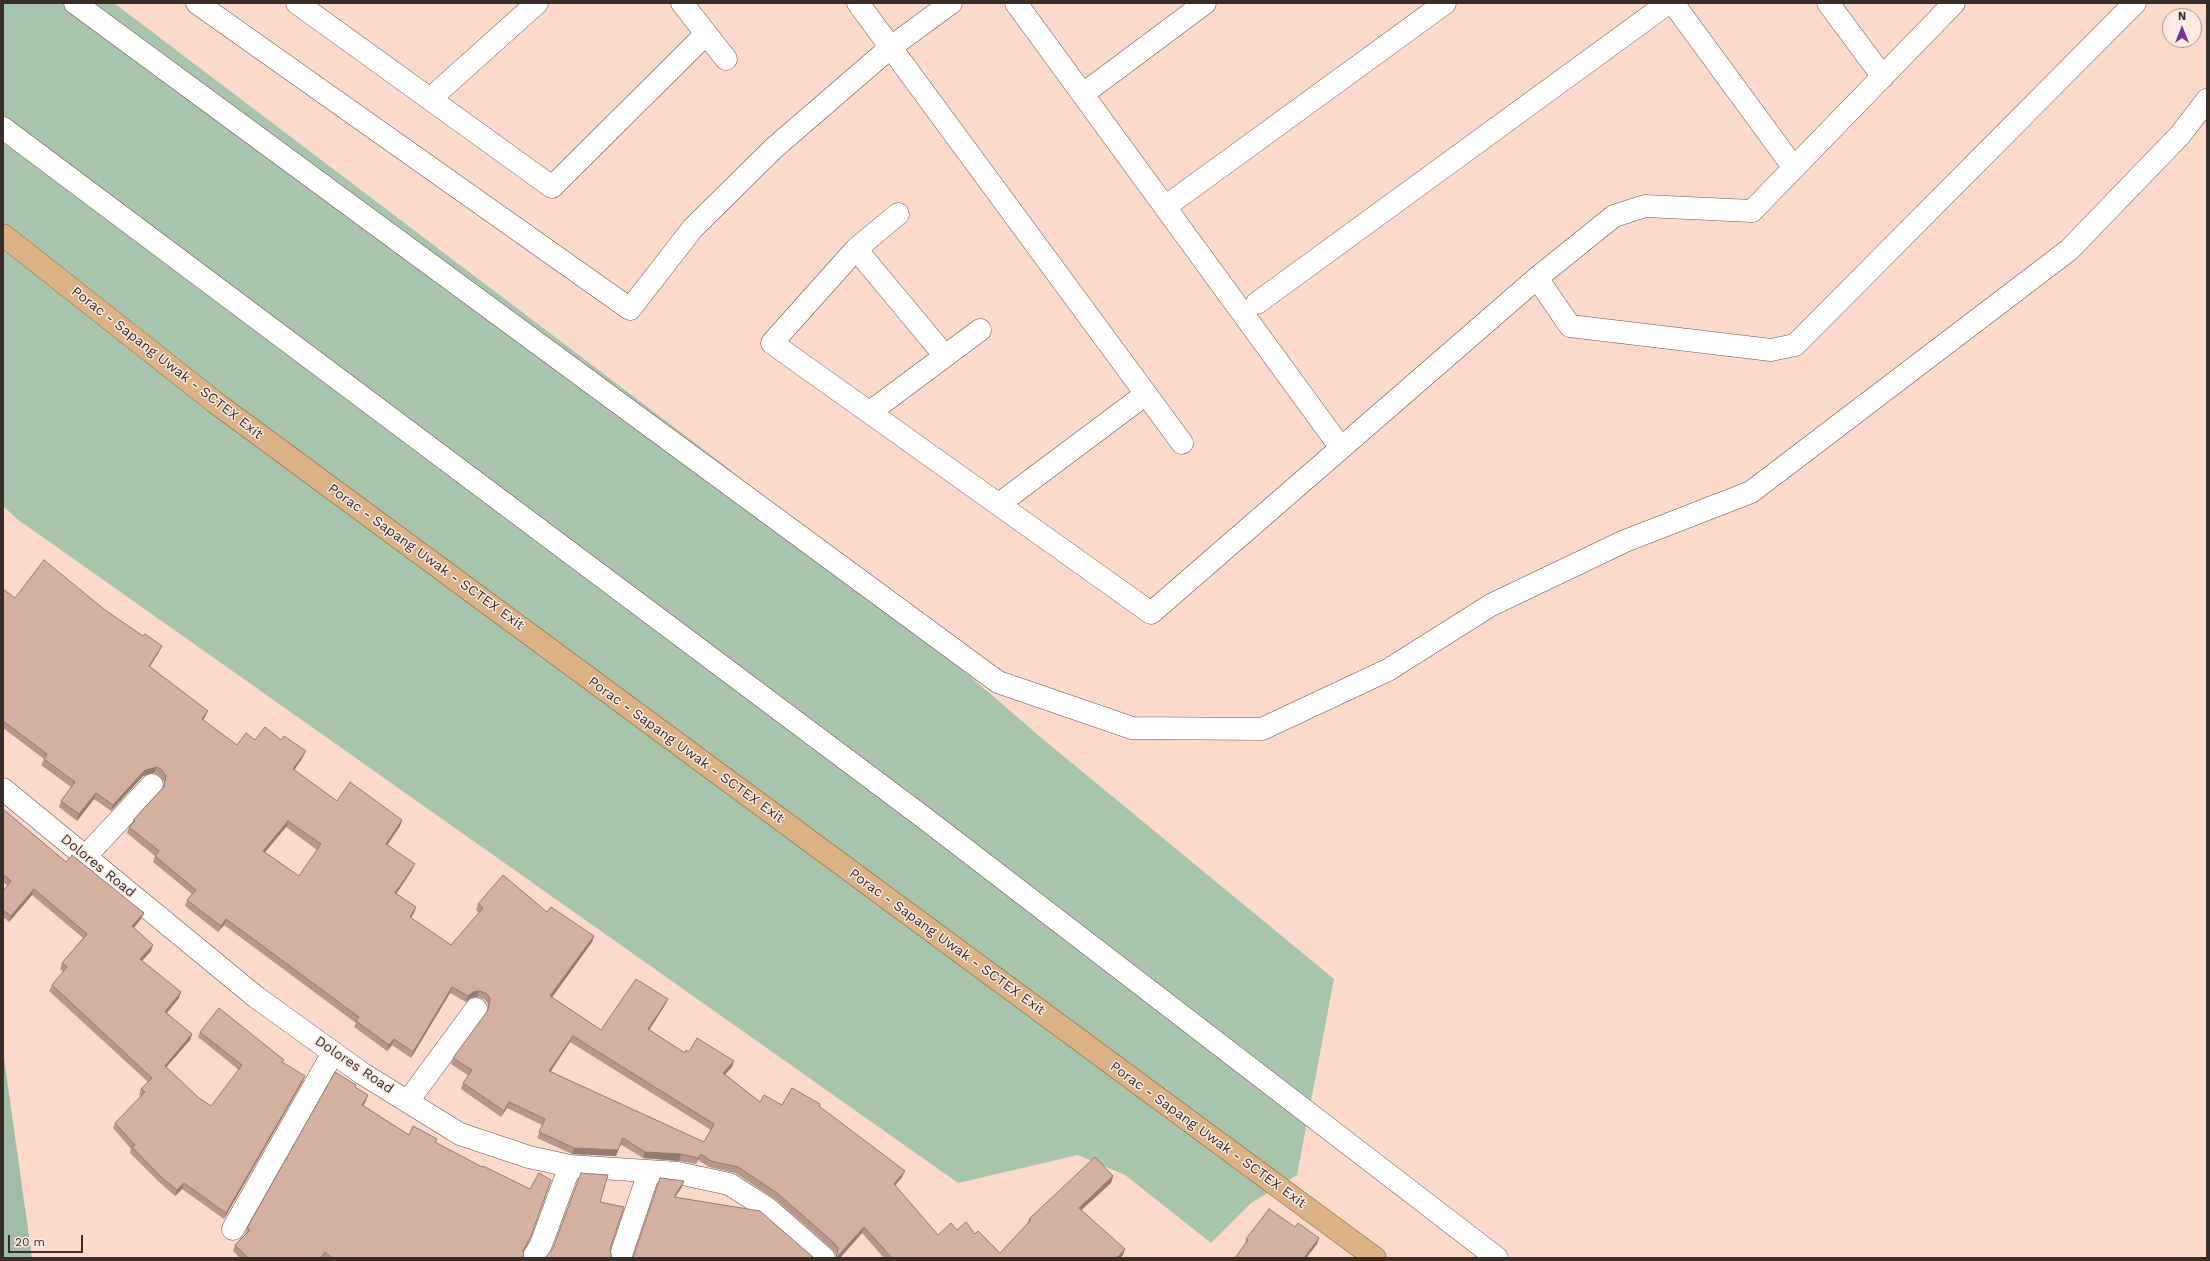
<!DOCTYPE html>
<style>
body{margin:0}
#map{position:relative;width:2210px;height:1261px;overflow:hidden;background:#fbdacc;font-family:"Work Sans",sans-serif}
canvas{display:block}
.frame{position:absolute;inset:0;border:4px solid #392d27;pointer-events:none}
.north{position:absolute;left:2162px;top:8px;width:40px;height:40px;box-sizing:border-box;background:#feeae2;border:1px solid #af9e97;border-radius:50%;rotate:0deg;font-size:11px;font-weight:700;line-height:16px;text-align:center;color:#392d27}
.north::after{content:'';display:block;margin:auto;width:14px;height:18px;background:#742fa3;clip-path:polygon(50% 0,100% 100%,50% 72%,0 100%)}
.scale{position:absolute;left:8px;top:1235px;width:75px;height:18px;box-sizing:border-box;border:2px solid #392d27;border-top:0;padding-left:5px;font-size:12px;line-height:14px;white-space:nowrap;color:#392d27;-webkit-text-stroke:3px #feeae2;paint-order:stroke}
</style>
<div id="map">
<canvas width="2210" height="1261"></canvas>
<div class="frame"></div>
<div class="north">N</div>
<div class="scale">20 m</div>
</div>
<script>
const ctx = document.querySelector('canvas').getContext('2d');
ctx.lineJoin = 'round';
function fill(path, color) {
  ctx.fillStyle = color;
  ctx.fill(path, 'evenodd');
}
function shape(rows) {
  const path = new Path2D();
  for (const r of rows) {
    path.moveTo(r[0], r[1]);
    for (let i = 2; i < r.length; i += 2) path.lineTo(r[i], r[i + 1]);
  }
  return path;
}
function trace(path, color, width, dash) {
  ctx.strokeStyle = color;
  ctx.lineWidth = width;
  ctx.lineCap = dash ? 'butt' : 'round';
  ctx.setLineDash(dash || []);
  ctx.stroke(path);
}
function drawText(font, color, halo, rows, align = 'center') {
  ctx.font = font + ' "Work Sans",sans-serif';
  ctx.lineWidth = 3;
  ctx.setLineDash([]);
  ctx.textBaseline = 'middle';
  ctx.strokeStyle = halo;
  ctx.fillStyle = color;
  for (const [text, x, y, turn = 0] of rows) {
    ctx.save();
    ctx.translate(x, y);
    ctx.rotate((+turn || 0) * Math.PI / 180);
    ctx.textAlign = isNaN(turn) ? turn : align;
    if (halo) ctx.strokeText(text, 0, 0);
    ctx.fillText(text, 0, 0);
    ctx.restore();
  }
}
fill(shape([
 [3,3,114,3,728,468,1044,740,1334,979,1297,1175,1251,1203,1211,1243,1125,1175,1078,1155,958,1183,17,519,3,506]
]), '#a9c4ad');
fill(shape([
 [3,1051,32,1258,3,1258]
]), '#9fbca4');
const minor = shape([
 [75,3,998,682,1132,728,1262,729,1388,670,1491,605,1625,541,1751,492,2069,250,2180,135,2207,100],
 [197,3,630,309,693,228,774,148,891,47,951,3],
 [297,3,552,187,706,34],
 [682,3,726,59],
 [858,3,1182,443],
 [1016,3,1341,448],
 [1673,3,1794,168],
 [1828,3,1883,77],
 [1083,94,1205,3],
 [430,99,537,3],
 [3,128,927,820,1497,1258],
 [1165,207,1445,3],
 [898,214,856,249,772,343,1151,613,1537,278,1614,216,1645,206,1752,211,1954,3],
 [856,249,945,356],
 [1537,278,1570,326,1771,350,1795,345,2135,3],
 [1257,303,1668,3],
 [870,412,980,330],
 [999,504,1146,394],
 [3,789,256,997,363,1074,460,1134,529,1157,570,1166,678,1173,729,1184,767,1208,824,1258],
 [86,856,152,785],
 [408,1101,476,1009],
 [233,1229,333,1053],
 [533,1258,540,1247,570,1166],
 [620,1258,649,1172]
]);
const major = shape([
 [3,235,216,403,1375,1258]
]);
trace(minor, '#6e5347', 23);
trace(major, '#91622f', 23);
trace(minor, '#fff', 22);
trace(major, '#dab285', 22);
fill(shape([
 [3,589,15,598,105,610,159,652,150,667,208,711,205,717,203,720,237,745,255,740,303,757,294,770,337,801,402,820,400,826,387,845,412,870,396,893,416,907,414,913,411,918,451,945,479,913,476,910,478,904,547,912,594,936,592,942,552,997,601,1030,665,1005,649,1030,685,1053,689,1052,732,1067,725,1074,760,1102,782,1105,819,1106,902,1177,895,1186,938,1235,957,1230,975,1234,1000,1253,1027,1224,1029,1219,1113,1176,1111,1183,1081,1210,1123,1255,1120,1258,884,1258,862,1233,840,1258,835,1258,836,1254,832,1249,775,1199,735,1173,709,1167,698,1160,696,1164,679,1161,643,1158,620,1144,616,1156,572,1154,537,1138,542,1125,507,1108,501,1117,461,1089,463,1083,469,1076,451,1064,453,1058,487,1012,488,1004,484,999,477,997,471,998,466,1002,450,993,411,1058,392,1045,387,1051,354,1027,356,1023,224,925,218,932,185,906,187,900,192,894,153,862,155,856,127,833,129,827,132,824,133,820,162,788,164,782,160,776,154,773,143,776,111,811,94,799,77,821,59,807,61,801,71,787,41,765,44,759,3,728],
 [286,827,317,850,299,876,265,852],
 [570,1042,711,1130,704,1142,550,1072],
 [3,809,66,862,144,913,141,919,134,928,151,951,142,961,179,998,167,1013,192,1034,190,1040,166,1067,199,1098,211,1106,239,1070,198,1037,200,1032,283,1063,303,1081,224,1219,182,1189,175,1196,158,1181,130,1153,131,1149,113,1128,115,1123,141,1096,139,1095,141,1089,148,1082,49,991,52,985,63,972,60,969,62,963,83,938,32,895,9,922,3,917,3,891,8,886,3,882],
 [355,1087,366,1101,363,1105,409,1135,437,1139,436,1142,529,1241,523,1253,524,1258,240,1258,233,1251,235,1245,246,1234,245,1234,247,1228],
 [1246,1239,1317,1244,1306,1258,1235,1258,1245,1245]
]), '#b6978a');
fill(shape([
 [162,646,159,652,146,672,149,666],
 [208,711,205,717,200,725,202,719],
 [306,751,303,757,291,775,293,769],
 [157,767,154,773,143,776,111,811,113,805,145,770],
 [96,793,94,799,77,821,79,814],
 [402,820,400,826,384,850,386,844],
 [288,821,286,827,261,857,263,851],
 [415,864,412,870,393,899,395,893],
 [34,889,32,895,9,922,11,916],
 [416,907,414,913,407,923,410,917],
 [144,913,141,919,130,932,132,926],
 [226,919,224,925,218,932,221,926],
 [594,936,592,942,548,1003,550,996],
 [153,945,151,951,138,965,140,959],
 [452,987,450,993,411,1058,413,1052],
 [479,991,477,997,471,998,466,1002,468,996,473,992],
 [181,992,179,998,163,1017,165,1012],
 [668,999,665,1005,646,1035,648,1029],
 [192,1034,190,1040,163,1071,165,1066],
 [573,1036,570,1042,547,1077,549,1071],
 [394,1039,392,1045,387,1051,389,1045],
 [734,1061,732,1067,721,1079,723,1073],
 [305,1076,303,1081,224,1219,226,1213],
 [368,1095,366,1101,360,1111,362,1105],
 [509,1102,507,1108,501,1117,504,1111],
 [623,1138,616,1156,572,1154,574,1148],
 [645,1152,681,1154,679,1161,643,1158],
 [701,1154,696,1164,698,1158],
 [905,1171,902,1177,891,1190,894,1184],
 [1113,1176,1111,1183,1077,1214,1079,1208],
 [551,1180,529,1241,521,1257],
 [684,1181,682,1187,672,1202,674,1197],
 [184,1183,182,1189,175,1196,177,1190],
 [864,1227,862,1233,840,1258,837,1258],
 [1319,1238,1317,1244,1306,1258,1304,1258],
 [1125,1249,1123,1255,1120,1258,1117,1258]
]), '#947b71');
const building = shape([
 [44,560,105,610,143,636,145,634,162,646,149,666,208,711,202,719,237,745,246,733,255,740,265,727,281,740,284,736,306,751,293,769,337,801,350,782,402,820,386,844,415,864,395,893,416,907,410,917,451,945,483,908,478,904,503,875,547,912,551,907,594,936,550,996,601,1030,636,979,668,999,648,1029,685,1053,686,1050,689,1052,697,1038,734,1061,723,1073,760,1102,764,1095,782,1105,792,1088,820,1104,819,1106,905,1171,894,1184,938,1235,951,1223,957,1230,966,1222,975,1234,978,1231,1000,1253,1031,1220,1029,1219,1095,1157,1113,1176,1079,1208,1125,1249,1117,1258,892,1258,864,1227,836,1258,838,1248,834,1243,777,1193,738,1167,711,1161,701,1154,698,1158,681,1154,645,1152,623,1138,618,1150,574,1148,539,1132,545,1119,509,1102,504,1111,463,1083,472,1070,453,1058,488,1010,490,998,486,993,479,991,473,992,468,996,452,987,413,1052,394,1039,389,1045,356,1021,359,1017,226,919,221,926,187,900,196,890,155,856,159,851,129,827,135,821,133,820,164,787,166,776,162,770,157,767,145,770,113,805,96,793,79,814,61,801,75,782,44,759,47,754,3,721,3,589,15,598,44,560],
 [288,821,321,844,299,876,263,851,288,821],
 [573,1036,714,1124,704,1142,549,1071,573,1036],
 [3,809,66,862,72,855,144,913,132,926,153,945,140,959,181,992,165,1012,192,1034,165,1066,199,1098,211,1106,242,1065,200,1032,219,1008,284,1060,282,1062,305,1076,226,1213,184,1183,177,1190,160,1176,132,1147,135,1145,115,1123,145,1092,141,1089,152,1078,52,985,67,967,62,963,87,934,34,889,11,916,3,910,3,891,11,881,3,874,3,809],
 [335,1072,356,1085,355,1087,368,1095,362,1105,409,1135,413,1126,437,1139,435,1142,482,1167,483,1166,530,1189,539,1173,551,1180,531,1236,523,1251,524,1258,332,1258,325,1252,321,1258,248,1258,235,1245,250,1230,247,1228,335,1072],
 [581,1173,608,1175,600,1202,624,1207,610,1249,612,1258,545,1258,553,1248,581,1173],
 [660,1178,684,1181,674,1197,760,1211,814,1258,633,1258,660,1178],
 [1269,1209,1295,1227,1298,1223,1319,1238,1304,1258,1235,1258,1248,1240,1246,1239,1269,1209]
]);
fill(building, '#d4b0a1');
trace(building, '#947b71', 1);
drawText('14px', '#392d27', '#feeae2', [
 ["Porac - Sapang Uwak - SCTEX Exit",167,363,38],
 ["Porac - Sapang Uwak - SCTEX Exit",426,557,36],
 ["Porac - Sapang Uwak - SCTEX Exit",686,750,36],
 ["Dolores Road",98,866,39],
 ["Porac - Sapang Uwak - SCTEX Exit",947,942,36],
 ["Dolores Road",354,1065,34],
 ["Porac - Sapang Uwak - SCTEX Exit",1208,1135,36]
]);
</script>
